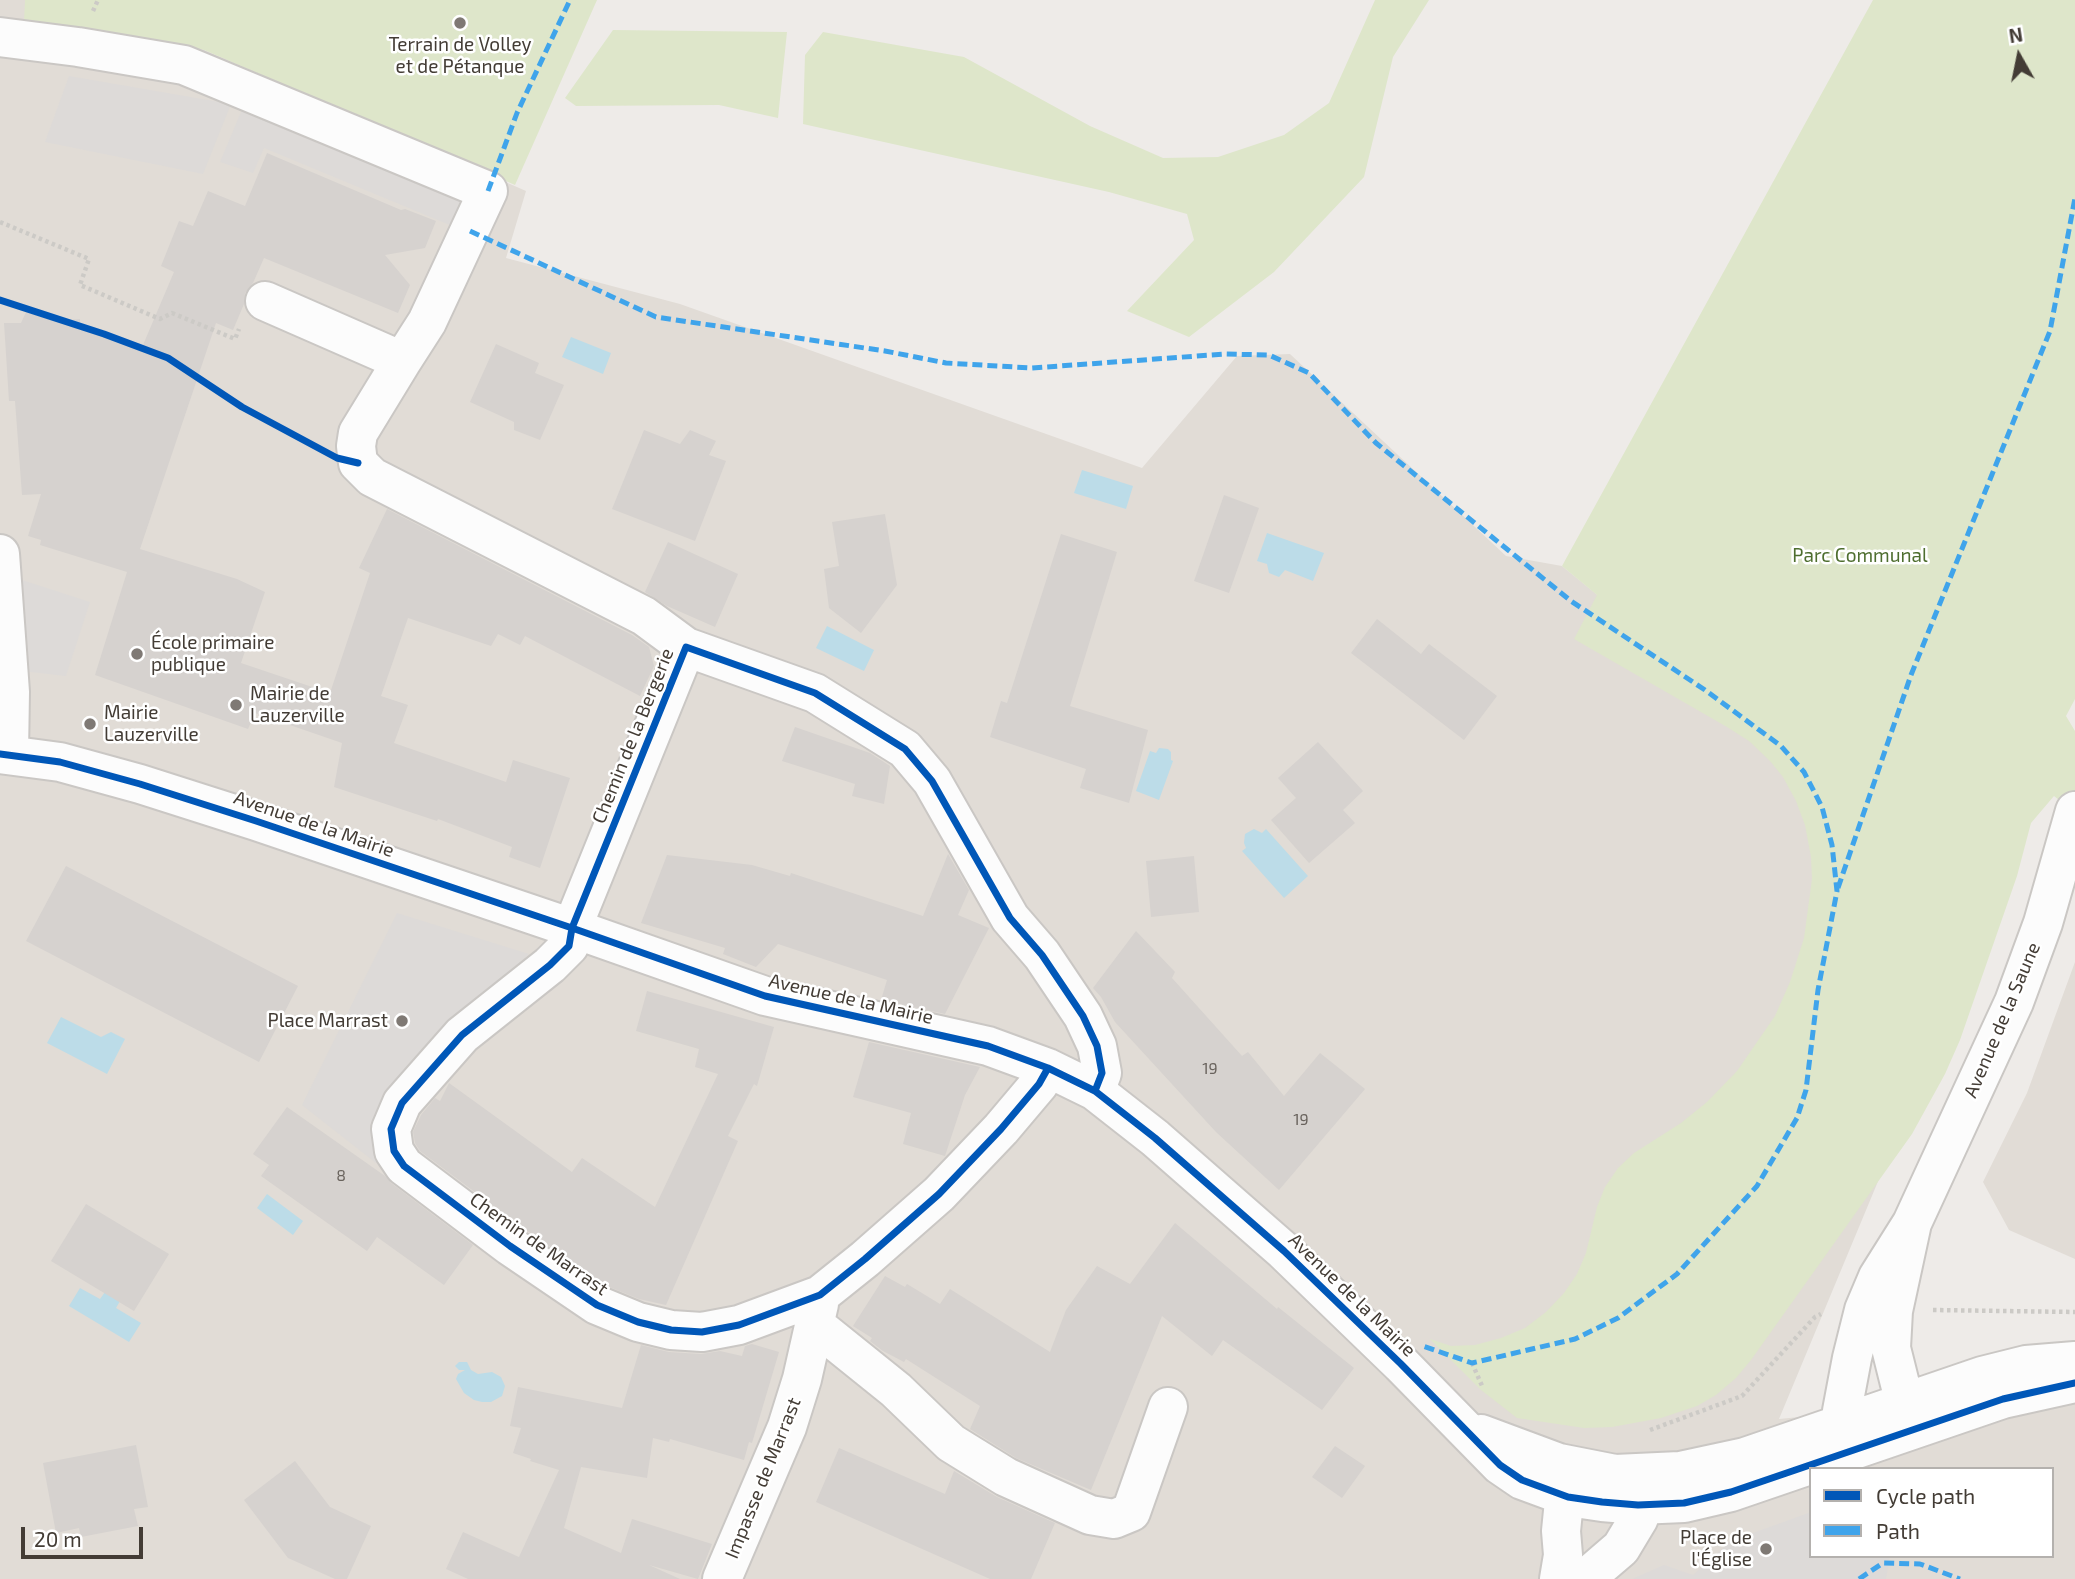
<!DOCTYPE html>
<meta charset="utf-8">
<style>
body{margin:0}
#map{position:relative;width:2075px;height:1579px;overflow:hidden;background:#eeebe8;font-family:"Exo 2",sans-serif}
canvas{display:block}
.legend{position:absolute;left:1809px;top:1467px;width:245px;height:91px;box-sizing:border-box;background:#fff;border:2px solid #b4b1ae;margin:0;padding:9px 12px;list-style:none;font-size:21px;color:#433c35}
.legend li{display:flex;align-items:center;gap:14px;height:35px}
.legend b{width:35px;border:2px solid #b4b1ae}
.north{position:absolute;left:1984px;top:21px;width:70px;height:70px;-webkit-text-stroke:5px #fff;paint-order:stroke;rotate:351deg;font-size:19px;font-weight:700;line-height:28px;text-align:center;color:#433c35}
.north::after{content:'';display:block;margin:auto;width:24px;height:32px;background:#433c35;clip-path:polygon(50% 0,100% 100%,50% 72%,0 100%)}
.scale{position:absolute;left:21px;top:1527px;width:122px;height:32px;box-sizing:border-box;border:4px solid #433c35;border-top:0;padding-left:9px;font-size:21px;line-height:24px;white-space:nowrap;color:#433c35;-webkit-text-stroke:5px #fff;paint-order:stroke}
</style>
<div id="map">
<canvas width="2075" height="1579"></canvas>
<ul class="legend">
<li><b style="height:9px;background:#0057b8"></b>Cycle path</li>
<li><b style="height:9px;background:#3fa4eb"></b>Path</li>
</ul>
<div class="north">N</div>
<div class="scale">20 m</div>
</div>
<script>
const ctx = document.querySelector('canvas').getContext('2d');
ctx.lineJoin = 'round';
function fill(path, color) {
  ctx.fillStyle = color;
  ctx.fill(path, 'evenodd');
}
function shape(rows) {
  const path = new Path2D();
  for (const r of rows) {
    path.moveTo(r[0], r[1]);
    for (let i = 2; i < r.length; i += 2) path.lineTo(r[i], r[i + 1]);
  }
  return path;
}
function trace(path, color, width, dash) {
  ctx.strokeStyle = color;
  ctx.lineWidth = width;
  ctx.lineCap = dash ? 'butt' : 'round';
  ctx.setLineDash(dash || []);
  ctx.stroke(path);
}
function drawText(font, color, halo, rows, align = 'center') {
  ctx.font = font + ' "Exo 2",sans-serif';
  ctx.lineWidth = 5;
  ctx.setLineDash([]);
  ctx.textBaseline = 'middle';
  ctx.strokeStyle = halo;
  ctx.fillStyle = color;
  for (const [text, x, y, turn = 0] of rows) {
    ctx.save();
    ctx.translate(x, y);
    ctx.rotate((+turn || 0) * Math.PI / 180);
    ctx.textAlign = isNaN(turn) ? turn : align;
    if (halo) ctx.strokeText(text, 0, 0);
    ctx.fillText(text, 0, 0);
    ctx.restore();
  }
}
fill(shape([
 [0,0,25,0,25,22,204,50,526,191,506,258,680,304,1142,468,1237,356,1290,354,1506,556,1562,566,1989,915,1779,1419,2075,1390,2075,1579,0,1579],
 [1811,1469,2052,1469,2052,1556,1811,1556],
 [2075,962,2075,1259,2009,1230,1983,1182,2027,1093]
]), '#e1dcd6');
fill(shape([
 [25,0,597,0,515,185,204,50,24,22],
 [1375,0,1429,0,1393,57,1364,177,1274,272,1189,337,1127,311,1194,240,1187,214,1109,192,803,124,805,55,823,32,964,57,1090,126,1163,158,1218,157,1284,135,1329,103],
 [1873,0,2075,0,2075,699,2066,716,2075,731,2075,813,2054,796,2031,823,2017,876,1960,1040,1945,1074,1912,1134,1751,1360,1736,1378,1716,1395,1697,1406,1661,1418,1612,1427,1584,1428,1517,1418,1481,1390,1430,1339,1451,1346,1475,1345,1501,1338,1525,1328,1546,1312,1564,1293,1577,1274,1586,1253,1597,1207,1605,1187,1618,1168,1634,1153,1681,1123,1707,1102,1737,1071,1775,1016,1790,982,1804,938,1812,879,1811,857,1805,825,1796,801,1783,777,1770,761,1749,741,1727,727,1574,639,1597,595,1562,566],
 [613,30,787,32,778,118,719,105,576,106,565,98]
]), '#dee6ca');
fill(shape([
 [69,76,231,104,203,174,45,142],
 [254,81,472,174,457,228,264,148,253,173,220,162],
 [16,578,90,602,66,676,22,671],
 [397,913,529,954,390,1089,377,1122,376,1163,302,1105],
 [1811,1512,1811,1556,1890,1556,1886,1579,1632,1579,1664,1565,1693,1575,1731,1541]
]), '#dddad8');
fill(shape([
 [571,337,611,353,603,374,562,357],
 [1082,470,1133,486,1126,509,1074,493],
 [1267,533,1324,553,1313,581,1285,570,1279,577,1269,573,1267,564,1257,561],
 [827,626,874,650,864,671,816,648],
 [1159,748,1168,749,1171,752,1171,760,1173,761,1159,800,1136,791,1150,751,1156,753],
 [1254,829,1262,833,1266,829,1308,876,1284,898,1242,851,1246,848,1244,843,1245,834],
 [61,1017,101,1037,111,1032,125,1039,107,1074,47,1043],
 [267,1194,303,1221,293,1235,257,1208],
 [80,1288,100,1299,105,1292,120,1301,116,1308,141,1323,129,1342,69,1306],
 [459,1362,467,1362,471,1370,478,1374,492,1372,501,1377,505,1386,502,1396,491,1402,482,1402,474,1400,464,1393,456,1379,458,1374,465,1370,459,1370,455,1366]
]), '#bcdce8');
fill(shape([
 [267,153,401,210,405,209,436,221,425,248,385,255,410,285,398,313,264,258,253,283,245,293,244,304,233,330,216,323,140,549,237,579,265,592,241,663,330,693,370,573,359,568,387,509,632,635,649,647,654,666,640,696,525,636,520,645,498,634,491,646,408,618,381,696,408,705,394,743,506,782,513,760,570,778,540,868,509,857,512,847,438,819,437,821,334,787,342,743,255,713,248,729,95,675,127,572,40,545,41,540,28,536,41,494,22,495,15,401,9,401,4,323,21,323,26,312,54,321,80,319,80,324,143,345,174,272,161,266,179,221,193,226,208,191,245,206],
 [496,344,539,363,535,373,564,385,540,440,514,430,514,422,470,402],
 [644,430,680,444,690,430,716,441,709,455,726,461,695,541,612,509],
 [1224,495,1259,508,1229,593,1194,581],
 [885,514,897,585,861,633,829,608,824,569,839,566,832,522],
 [1061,534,1117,552,1070,706,1148,730,1129,803,1080,788,1086,769,990,737,1001,701,1007,703],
 [668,542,738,574,715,627,667,606,645,592],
 [1377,619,1421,654,1429,644,1497,696,1464,740,1351,653],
 [795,727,870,753,890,766,884,804,852,796,855,784,782,761],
 [1318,742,1363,791,1343,810,1355,823,1309,863,1271,820,1296,798,1278,778],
 [948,854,969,890,958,915,989,928,945,1014,881,1000,887,980,778,944,756,967,723,954,725,948,641,923,667,855,752,865,790,876,791,873,923,916],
 [1194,856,1199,912,1151,917,1146,861],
 [66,866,298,986,259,1062,26,941],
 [1136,931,1175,972,1172,978,1242,1056,1248,1052,1284,1096,1320,1053,1365,1089,1279,1190,1216,1132,1115,1022,1101,997,1093,988],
 [647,991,774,1027,757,1086,754,1084,728,1136,738,1141,666,1305,639,1299,607,1286,523,1228,420,1151,415,1143,413,1132,421,1115,435,1098,440,1101,449,1083,572,1172,582,1158,655,1207,718,1074,695,1067,699,1049,636,1031],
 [869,1042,980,1067,965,1095,945,1156,903,1144,911,1113,853,1097],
 [287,1107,385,1176,391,1183,473,1245,444,1285,377,1237,367,1251,261,1176,269,1165,253,1154],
 [86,1204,169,1254,134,1311,51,1261],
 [1175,1223,1277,1309,1278,1307,1354,1368,1322,1410,1223,1340,1212,1356,1162,1316,1091,1490,1016,1458,970,1429,980,1406,906,1359,904,1362,883,1351,870,1341,872,1338,853,1326,885,1276,905,1287,907,1284,940,1304,950,1289,1050,1352,1066,1310,1097,1266,1130,1284],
 [752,1344,779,1352,752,1443,749,1442,744,1460,670,1439,669,1442,653,1438,647,1478,581,1467,564,1528,621,1553,632,1519,712,1544,698,1579,649,1565,680,1579,468,1579,446,1569,463,1532,519,1557,559,1470,530,1461,531,1459,513,1453,521,1428,510,1426,518,1387,622,1408,641,1345,669,1352,701,1354,720,1351,742,1356,745,1346],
 [136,1445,148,1507,134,1509,138,1526,81,1537,79,1528,56,1533,43,1463],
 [1335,1446,1365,1466,1342,1498,1312,1477],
 [839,1448,945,1494,954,1471,997,1497,1055,1523,1031,1579,990,1579,816,1502],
 [295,1461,330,1507,371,1526,347,1579,335,1579,288,1558,244,1500]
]), '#d6d2cf');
const minor = shape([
 [0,37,78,47,184,65,488,191,427,322,402,361,358,433,356,446,358,463,372,477,644,616,686,647,815,693,905,749,932,781,1010,918,1042,955,1083,1016,1097,1046,1102,1073,1095,1091],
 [265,301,402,361],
 [0,554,10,692,9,754],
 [686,647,572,928,569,946,550,965,462,1035,402,1103,391,1129,394,1151,404,1166,510,1246,597,1305,638,1322,671,1330,702,1332,739,1325,820,1295,865,1259,939,1194,1001,1129,1039,1084,1048,1068],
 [0,754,60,762,140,784,256,821,572,928,765,996,988,1046,1048,1068,1095,1091,1155,1138,1284,1251,1401,1364,1500,1465,1522,1480,1568,1497,1602,1502,1638,1505,1684,1503,1731,1492,2003,1399,2075,1383],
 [1912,1223,1893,1311,1891,1348,1901,1388,1907,1403,1886,1439,1847,1422,1842,1411,1852,1358,1864,1310,1878,1277,1912,1223,2014,1002,2043,923,2075,811],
 [814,1324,896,1390,951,1443,1006,1477,1090,1515,1114,1519,1131,1512,1168,1407],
 [1481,1434,1559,1463,1615,1474,1680,1471,1745,1457,1982,1376,2026,1365,2075,1361],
 [722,1579,787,1427,802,1379,819,1304],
 [1559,1579,1563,1555,1561,1531,1563,1511,1568,1497,1592,1485],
 [1585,1579,1621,1548,1639,1518,1638,1505,1623,1485]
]);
trace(minor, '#cac7c4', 42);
trace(shape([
 [93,11,98,0],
 [0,222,89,259,80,285,160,319,172,313,235,339,239,329],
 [1933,1310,2075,1312],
 [1472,1363,1483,1388],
 [1650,1430,1742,1396,1815,1317,1821,1314]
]), '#cccac6', 4.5, [3.5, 3.5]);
trace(minor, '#fcfcfc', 38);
trace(shape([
 [488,191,517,113,570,0],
 [470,231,656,317,885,351,946,363,1032,368,1225,354,1269,355,1309,373,1376,443,1571,601,1705,690,1781,746,1804,772,1822,807,1832,845,1837,891,1818,990,1806,1090,1797,1118,1757,1186,1677,1274,1618,1318,1575,1339,1472,1363,1420,1345],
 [1838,888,1911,675,2050,331,2075,198],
 [1859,1579,1883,1563,1920,1564,1960,1579]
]), '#3fa4eb', 5, [10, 5]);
trace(shape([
 [0,300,104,334,168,358,242,407,337,458,358,463],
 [0,754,60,762,140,784,256,821,572,928,765,996,988,1046,1048,1068,1095,1091,1155,1138,1284,1251,1401,1364,1500,1465,1522,1480,1568,1497,1602,1502,1638,1505,1684,1503,1731,1492,2003,1399,2075,1383],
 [1048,1068,1039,1084,1001,1129,939,1194,865,1259,820,1295,739,1325,702,1332,671,1330,638,1322,597,1305,510,1246,404,1166,394,1151,391,1129,402,1103,462,1035,550,965,569,946,572,928,686,647,815,693,905,749,932,781,1010,918,1042,955,1083,1016,1097,1046,1102,1073,1095,1091]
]), '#0057b8', 7);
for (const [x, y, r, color] of [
 [460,23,7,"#7f7974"],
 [137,654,7,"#7f7974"],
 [236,705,7,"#7f7974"],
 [90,724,7,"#7f7974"],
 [402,1021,7,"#7f7974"],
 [1766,1549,7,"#7f7974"]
]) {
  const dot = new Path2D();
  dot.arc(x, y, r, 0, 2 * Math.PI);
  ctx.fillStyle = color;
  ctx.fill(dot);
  trace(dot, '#fff', 2.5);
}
drawText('16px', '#69635d', null, [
 ["19",1210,1069],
 ["19",1301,1120],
 ["8",341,1176]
]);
drawText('19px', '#433c35', '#fff', [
 ["Terrain de Volley",460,45,"center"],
 ["et de Pétanque",460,67,"center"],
 ["École primaire",151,643],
 ["publique",151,665],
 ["Mairie de",250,694],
 ["Lauzerville",250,716],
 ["Mairie",104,713],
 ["Lauzerville",104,735],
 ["Place Marrast",388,1021,"right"],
 ["Place de",1752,1538,"right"],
 ["l'Église",1752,1560,"right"]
], 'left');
drawText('19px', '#4e6e2f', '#fff', [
 ["Parc Communal",1860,556]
]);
drawText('19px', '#433c35', '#fff', [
 ["Chemin de la Bergerie",633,736,-68],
 ["Avenue de la Mairie",314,824,19],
 ["Avenue de la Mairie",851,999,13],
 ["Avenue de la Saune",2002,1020,-67],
 ["Chemin de Marrast",539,1244,35],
 ["Avenue de la Mairie",1352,1295,44],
 ["Impasse de Marrast",763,1478,-68]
]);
</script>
